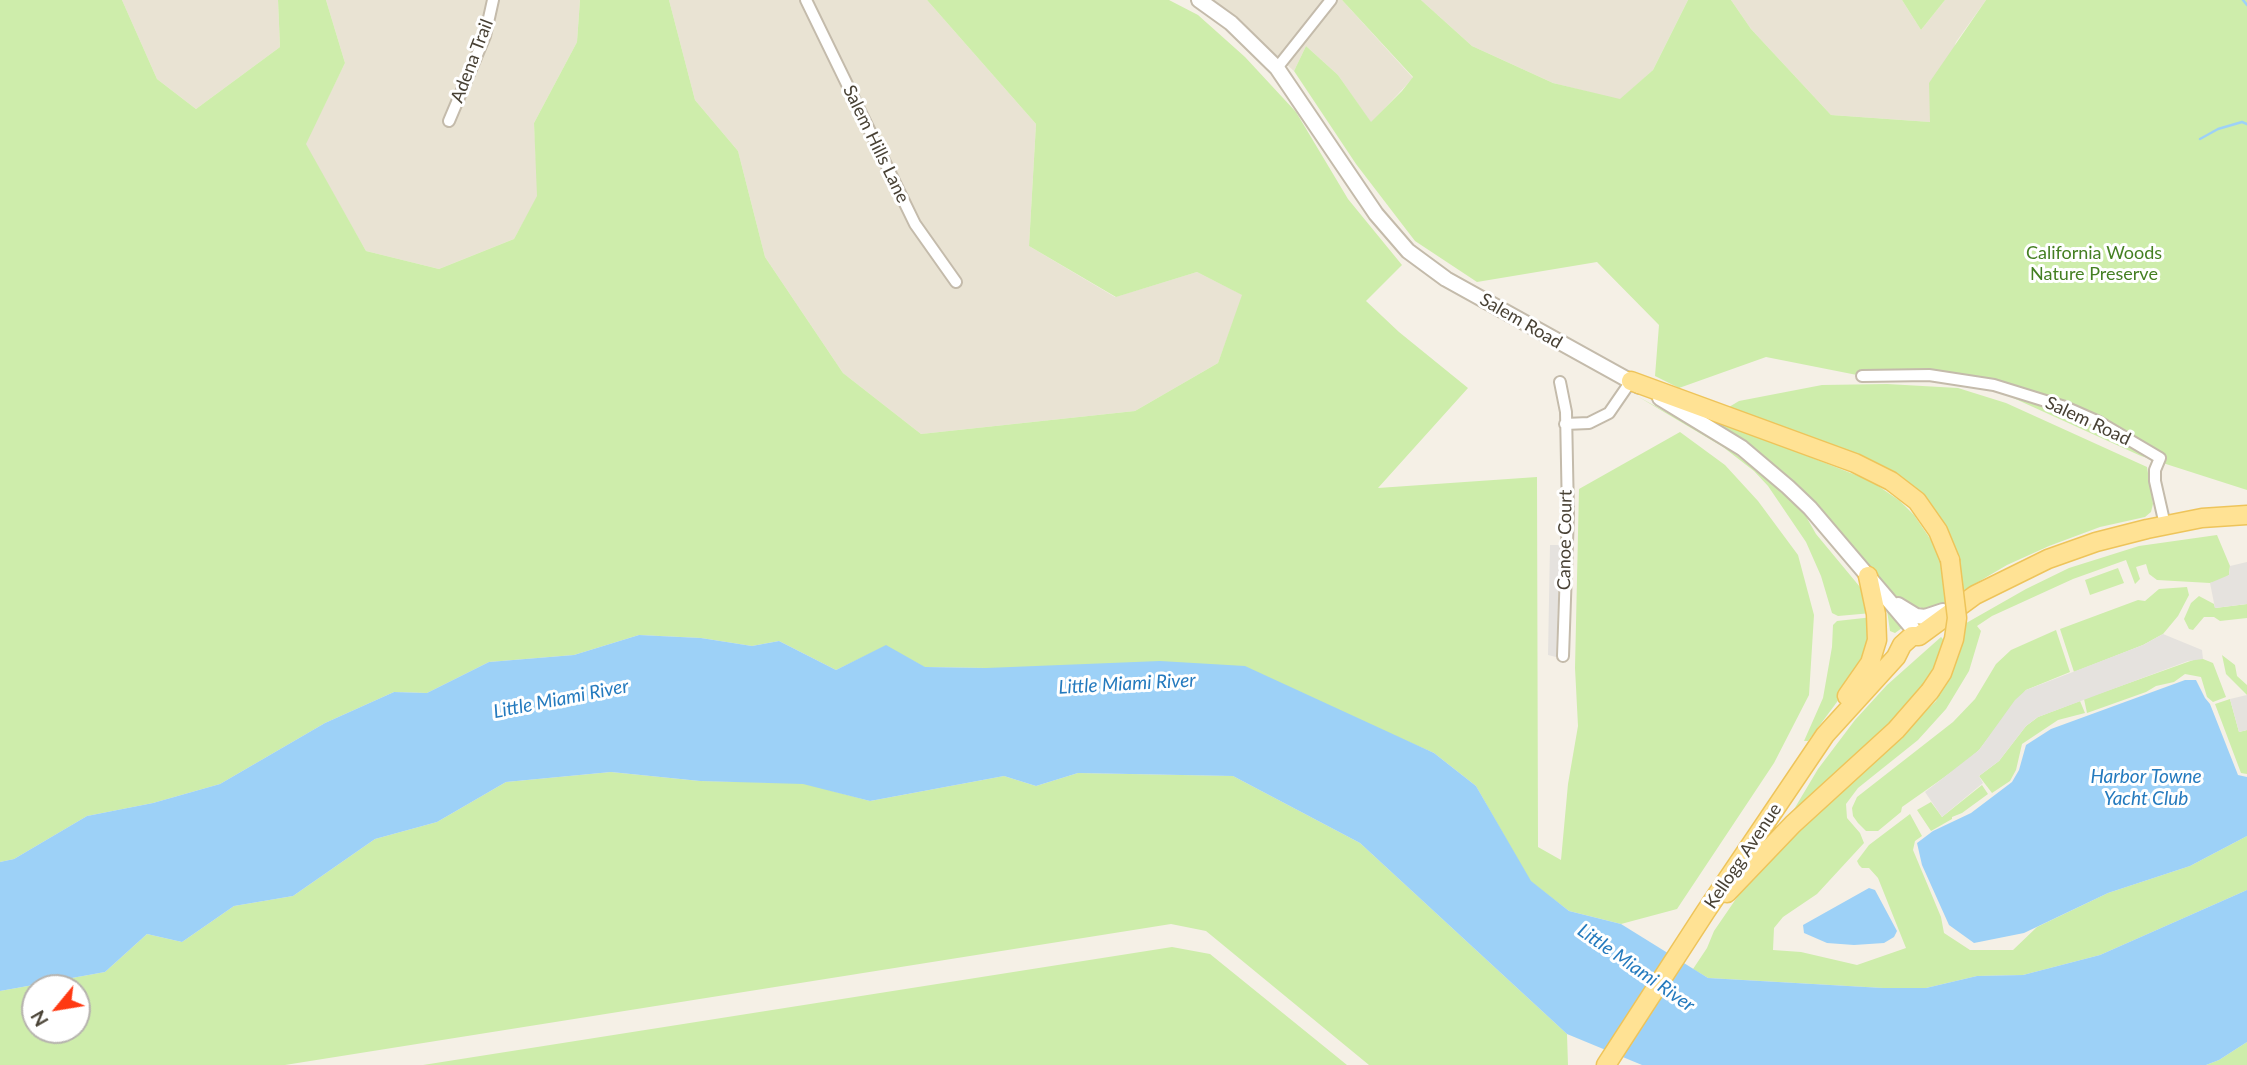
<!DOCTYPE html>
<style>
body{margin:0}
#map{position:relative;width:2247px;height:1065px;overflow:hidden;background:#f5f0e6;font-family:Lato,sans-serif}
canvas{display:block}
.north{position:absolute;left:21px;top:974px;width:70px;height:70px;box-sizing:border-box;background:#fff;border:2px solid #b6b3ae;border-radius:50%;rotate:240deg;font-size:19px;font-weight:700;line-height:28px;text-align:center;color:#484134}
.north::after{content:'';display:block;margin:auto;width:24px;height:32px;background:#ff3912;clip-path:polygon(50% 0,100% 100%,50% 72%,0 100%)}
</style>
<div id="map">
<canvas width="2247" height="1065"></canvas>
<div class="north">N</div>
</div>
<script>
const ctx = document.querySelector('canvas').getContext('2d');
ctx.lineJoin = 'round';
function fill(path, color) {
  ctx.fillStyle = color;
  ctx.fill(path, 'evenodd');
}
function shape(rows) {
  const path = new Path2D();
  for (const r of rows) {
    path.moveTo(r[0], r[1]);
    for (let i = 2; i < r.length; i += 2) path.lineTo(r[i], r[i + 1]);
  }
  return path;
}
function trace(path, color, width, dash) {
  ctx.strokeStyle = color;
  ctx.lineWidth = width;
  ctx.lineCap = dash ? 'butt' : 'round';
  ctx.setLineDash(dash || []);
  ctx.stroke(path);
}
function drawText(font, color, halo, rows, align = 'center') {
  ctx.font = font + ' Lato,sans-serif';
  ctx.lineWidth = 6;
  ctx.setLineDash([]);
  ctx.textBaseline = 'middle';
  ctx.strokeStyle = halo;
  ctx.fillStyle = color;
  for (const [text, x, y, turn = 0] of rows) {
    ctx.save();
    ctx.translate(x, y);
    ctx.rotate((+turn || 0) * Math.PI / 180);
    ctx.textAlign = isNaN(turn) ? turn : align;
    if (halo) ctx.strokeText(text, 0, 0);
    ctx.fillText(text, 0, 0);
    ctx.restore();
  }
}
fill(shape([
 [122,0,278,0,280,47,196,109,157,79],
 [326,0,580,0,577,42,534,123,538,196,514,239,439,269,366,251,305,144,345,63],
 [669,0,927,0,1036,124,1029,246,1115,297,1197,272,1243,295,1218,363,1135,411,921,434,843,373,765,257,738,151,695,100],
 [1214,0,1342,0,1413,78,1371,123,1338,75,1306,46,1294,71],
 [1421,0,1688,0,1653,70,1620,100,1553,83,1472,46],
 [1731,0,1902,0,1921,30,1945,0,1986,0,1956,42,1930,122,1831,115,1751,29]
]), '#e9e3d3');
fill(shape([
 [0,0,122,0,157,79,196,109,280,47,278,0,326,0,345,63,306,144,366,251,439,269,514,239,537,196,534,123,577,42,580,0,669,0,695,100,738,151,765,257,843,373,921,434,1135,411,1218,363,1242,295,1197,272,1116,297,1029,246,1036,124,927,0,1169,0,1198,15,1245,57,1296,112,1348,199,1402,265,1366,301,1399,332,1468,388,1378,488,1537,477,1538,847,1561,860,1568,784,1578,726,1575,668,1579,489,1680,432,1725,465,1758,501,1798,555,1814,615,1809,695,1774,763,1677,909,1621,924,1569,911,1530,881,1476,786,1434,753,1352,717,986,668,924,667,886,646,836,670,779,641,752,646,701,638,639,635,574,655,489,662,427,693,394,692,325,723,220,784,153,803,87,816,14,859,0,862],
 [1342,0,1421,0,1472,46,1553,83,1620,99,1653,70,1688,0,1731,0,1751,29,1831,115,1930,122,1929,83,1986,0,2247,0,2247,490,2141,456,2000,392,1947,380,1862,376,1766,357,1679,388,1655,376,1659,325,1597,262,1477,282,1415,241,1356,164,1294,71,1306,46,1338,75,1371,122,1402,91,1413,77],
 [1902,0,1945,0,1921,30],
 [1887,384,1958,388,2006,403,2147,467,2153,504,2151,512,2145,517,2100,527,2049,546,2007,565,1961,592,1912,492,1724,410,1739,401,1822,385],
 [1637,396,1720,442,1780,489,1804,513,1816,534,1860,587,1872,613,1838,616,1832,613,1821,576,1806,542,1768,486,1754,471,1723,447],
 [1721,422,1871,481,1900,501,1914,515,1935,546,1945,571,1948,602,1928,612,1920,607,1917,611,1905,607,1719,426],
 [2217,535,2230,566,2229,575,2222,580,2210,583,2157,580,2149,574,2146,564,2136,567,2140,579,2135,584,2126,560,2073,579,1992,616,1977,626,1981,631,1969,671,1946,709,1918,740,1858,788,1846,804,1847,818,1860,833,1864,843,1817,894,1783,917,1774,928,1773,950,1801,952,1857,965,1906,948,1878,878,1869,868,1862,868,1859,865,1857,861,1869,845,1910,814,1922,836,1915,841,1913,850,1941,917,1944,933,1970,950,2013,950,2037,927,2108,893,2190,866,2247,836,2247,890,2100,955,2023,975,1977,976,1926,988,1883,988,1708,978,1693,969,1707,948,1714,931,1740,893,1767,861,1936,701,1951,668,1961,626,2026,589,2069,568,2139,546],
 [2118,568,2124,583,2090,595,2085,580],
 [2187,587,2189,595,2178,616,2163,634,2143,645,2074,672,2060,629,2138,600,2145,601,2159,589],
 [2199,596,2214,604,2215,608,2247,604,2247,618,2220,621,2214,617,2204,617,2193,630,2189,629,2184,619,2191,603],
 [1879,600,1902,628,1895,633,1890,631,1887,610,1880,612],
 [1873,617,1874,629,1860,671,1808,741,1804,741,1823,698,1832,647,1833,625,1837,621],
 [2056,630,2070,672,2026,690,1979,750,1966,762,1902,807,1901,812,1878,831,1866,831,1858,823,1853,816,1852,808,1857,797,1953,722,1975,699,1996,664,2011,650],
 [1941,637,1946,642,1925,691,1796,814,1793,811,1818,769,1855,720,1887,685],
 [2222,655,2235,665,2237,676,2247,685,2247,695,2226,674],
 [2196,659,2203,659,2213,663,2226,697,2213,702,2207,697,2201,677,2185,674,2174,682,2156,686,2146,692,2087,713,2084,699],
 [2230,699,2239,732,2247,730,2247,774,2241,773,2215,704],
 [2080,701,2085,713,2058,720,2022,744,2016,770,2010,781,1992,793,1979,776,1999,761,2026,726,2038,717],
 [611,772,700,781,803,783,870,801,1004,776,1036,786,1078,773,1233,776,1360,843,1567,1034,1568,1065,1369,1065,1206,931,1171,924,285,1065,0,1065,0,991,105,972,147,934,182,942,234,906,293,896,375,839,437,822,506,782],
 [35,988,77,988,77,1030,35,1030],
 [1982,785,1988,794,1962,813,1952,817,1952,819,1931,831,1917,810,1931,802,1942,817],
 [1172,947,1210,954,1347,1065,423,1065],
 [2247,1042,2247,1065,2206,1065,2219,1060]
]), '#ceedab');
fill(shape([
 [1550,545,1560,545,1556,657,1548,655],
 [2247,562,2247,604,2215,608,2210,583,2229,575,2230,566],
 [2163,634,2202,650,2203,659,2188,661,2038,717,2026,726,1999,761,1979,776,1983,783,1942,817,1925,792,1979,750,2015,700,2026,690,2143,645],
 [2247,695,2247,730,2239,732,2230,699]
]), '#e5e2de');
fill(shape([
 [639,635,701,638,752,646,779,641,836,670,886,645,925,667,986,668,1160,661,1245,666,1434,753,1476,786,1531,881,1569,911,1621,924,1708,978,1883,988,1926,988,1977,976,2023,975,2100,955,2247,890,2247,1042,2219,1060,2206,1065,1642,1065,1567,1034,1360,843,1233,776,1078,773,1036,786,1004,776,870,801,803,784,700,781,611,772,506,782,437,822,375,839,293,896,234,906,182,942,147,934,105,972,0,991,0,862,14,859,87,816,153,803,220,784,325,723,394,692,427,693,489,662,574,655],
 [2185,680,2196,680,2205,698,2210,704,2238,775,2247,777,2247,836,2190,866,2108,893,2024,933,1974,943,1949,925,1922,865,1917,843,1933,831,1971,813,2012,782,2019,770,2026,745,2051,729],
 [1869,888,1875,890,1897,931,1894,937,1884,943,1854,945,1827,943,1804,933,1803,925]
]), '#9dd1f7');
trace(shape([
 [2243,0,2247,5],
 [2200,139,2218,129,2242,122,2247,124]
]), '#9dd1f7', 2.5);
const minor = shape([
 [806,0,915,224,956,282],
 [1277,68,1331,0],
 [449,121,485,36,493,0],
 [1862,376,1929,375,1994,385,2065,407,2099,422,2160,458,2155,470,2155,481,2165,525],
 [1560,382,1566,412,1568,514,1563,656],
 [1565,424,1589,423,1609,413,1631,381]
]);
const tertiary = shape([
 [1199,0,1231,23,1277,68,1376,214,1408,251,1446,279,1639,386],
 [1660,398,1742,448,1788,487,1810,508,1919,636],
 [1898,605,1916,616,1925,617,1943,611,1949,613]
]);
const primary = shape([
 [1631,381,1855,463,1891,481,1917,501,1938,531,1950,560],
 [1847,696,1870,663,1877,640,1876,614,1868,576],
 [1727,893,1793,824,1896,730,1930,691],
 [1606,1065,1706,911,1825,735,1896,657,1902,645,1912,636,1919,636,1975,595,2048,559,2096,542,2147,529,2202,518,2247,515]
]);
trace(minor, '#c4bbab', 14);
trace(tertiary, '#c4bbab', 18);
trace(primary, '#eec45a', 21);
trace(minor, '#fff', 10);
trace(tertiary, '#fff', 14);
trace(primary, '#ffe294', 18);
const primaryBridge = shape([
 [1930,691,1942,673,1954,639,1957,618,1950,560]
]);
trace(primaryBridge, '#eec45a', 21, []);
trace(primaryBridge, '#ffe294', 18);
drawText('18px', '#484134', '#fff', [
 ["Adena Trail",472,61,-69],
 ["Salem Hills Lane",876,144,64],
 ["Salem Road",1521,321,30],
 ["Salem Road",2088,421,25],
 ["Canoe Court",1565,540,-89],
 ["Kellogg Avenue",1743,856,-56]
]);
drawText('18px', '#447f22', '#fff', [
 ["California Woods",2094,253],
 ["Nature Preserve",2094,274]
]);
drawText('italic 19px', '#247abe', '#fff', [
 ["Little Miami River",1127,684,-3],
 ["Little Miami River",561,699,-11],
 ["Harbor Towne",2146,777],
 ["Yacht Club",2146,799],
 ["Little Miami River",1636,968,35]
]);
</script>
